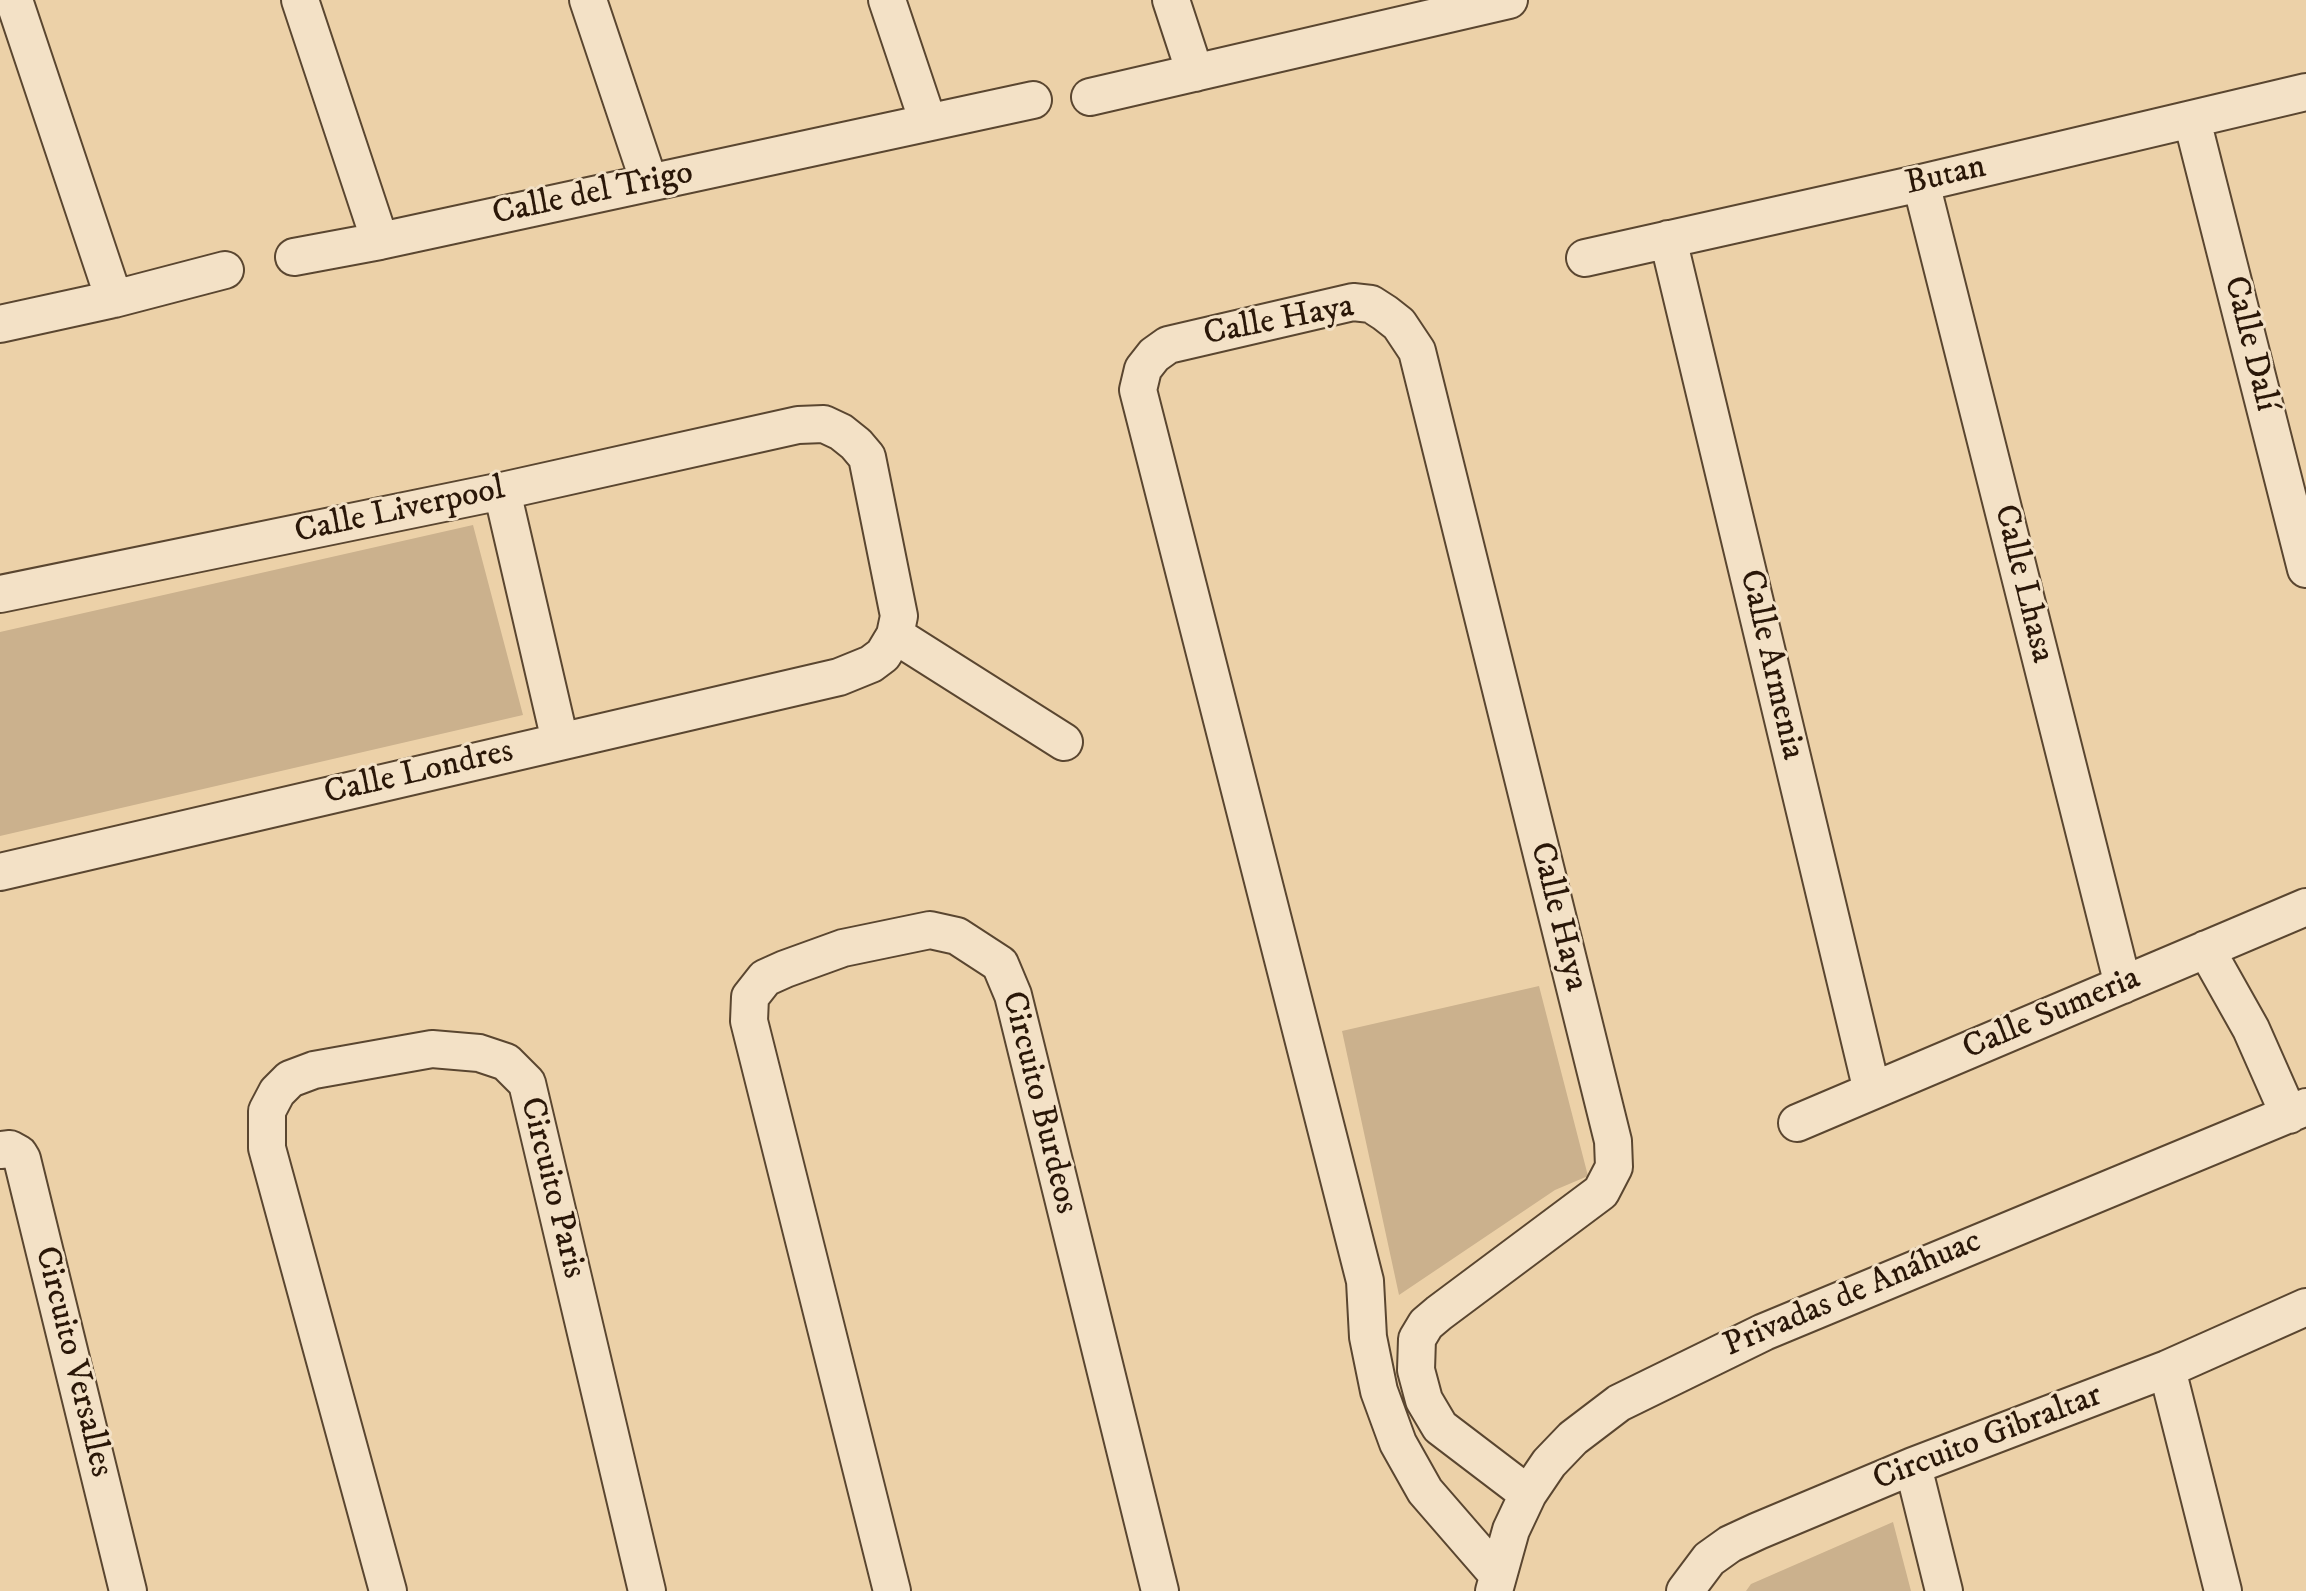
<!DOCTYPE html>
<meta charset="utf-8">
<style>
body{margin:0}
canvas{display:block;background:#ecd1a8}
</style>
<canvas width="2306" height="1591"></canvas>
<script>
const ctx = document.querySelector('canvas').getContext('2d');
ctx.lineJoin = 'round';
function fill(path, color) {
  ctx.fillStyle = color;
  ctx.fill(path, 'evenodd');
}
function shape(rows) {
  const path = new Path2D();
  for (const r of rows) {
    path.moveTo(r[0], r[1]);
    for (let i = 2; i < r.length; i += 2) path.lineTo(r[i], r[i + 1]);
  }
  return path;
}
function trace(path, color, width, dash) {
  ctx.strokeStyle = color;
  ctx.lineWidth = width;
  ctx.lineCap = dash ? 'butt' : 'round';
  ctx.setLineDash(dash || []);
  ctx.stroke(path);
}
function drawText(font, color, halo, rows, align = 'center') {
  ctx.font = font + ' "IM FELL DW Pica",serif';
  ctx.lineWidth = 6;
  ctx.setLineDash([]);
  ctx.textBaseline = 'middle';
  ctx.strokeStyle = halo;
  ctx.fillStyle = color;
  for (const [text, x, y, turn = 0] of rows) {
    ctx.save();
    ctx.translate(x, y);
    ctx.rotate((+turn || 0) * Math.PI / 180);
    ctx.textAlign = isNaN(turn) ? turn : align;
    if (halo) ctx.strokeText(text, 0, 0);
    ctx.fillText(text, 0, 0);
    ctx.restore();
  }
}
fill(shape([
 [473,525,523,715,0,836,0,632],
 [1539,986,1588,1176,1555,1190,1399,1295,1342,1031],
 [1893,1522,1911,1591,1746,1591,1751,1584]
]), '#cbb18d');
const minor = shape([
 [14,0,114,299],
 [300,0,380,241,1033,100],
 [588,0,649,182],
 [887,0,928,122],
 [1171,0,1195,73],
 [1090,97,1509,0],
 [2192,120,2306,569],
 [1921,183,2123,985],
 [1668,239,1872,1091],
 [294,257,380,241],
 [1585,258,1921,183,2306,92],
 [0,324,114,299,225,270],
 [502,491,560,741],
 [0,594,502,491,798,425,824,424,841,432,856,444,867,457,899,616,895,635,883,655,871,664,839,677,0,872],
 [895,635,1064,742],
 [2206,949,2251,1029,2289,1115],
 [1797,1123,2306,907],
 [0,1150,10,1149,19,1154,22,1159,128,1591],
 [2167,1369,2223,1591],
 [1913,1466,1944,1591],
 [1497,1574,1425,1491,1398,1443,1379,1391,1368,1337,1365,1281,1138,390,1143,369,1154,355,1168,345,1353,302,1371,304,1385,313,1399,324,1417,351,1613,1141,1614,1167,1601,1192,1439,1313,1426,1324,1417,1339,1416,1370,1424,1400,1440,1427,1528,1494],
 [388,1591,267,1148,267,1111,277,1092,290,1079,314,1070,432,1049,479,1053,506,1062,527,1083,647,1591],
 [892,1591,749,1021,750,997,765,978,785,969,843,948,930,930,957,936,1000,964,1013,995,1160,1591],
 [1494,1591,1511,1530,1528,1494,1549,1463,1573,1438,1619,1403,1764,1332,2306,1107],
 [1685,1591,1709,1559,1730,1544,1758,1531,1913,1466,2167,1369,2306,1307]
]);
trace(minor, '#5a4630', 40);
trace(minor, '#f3e1c6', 36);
drawText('34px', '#2a1708', '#f3e1c6', [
 ["Butan",1946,177,-13],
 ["Calle del Trigo",593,195,-12],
 ["Calle Haya",1279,322,-11],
 ["Calle Dalí",2249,344,76],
 ["Calle Liverpool",400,512,-12],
 ["Calle Lhasa",2022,584,76],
 ["Calle Armenia",1770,665,77],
 ["Calle Londres",419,774,-13],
 ["Calle Haya",1557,917,76],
 ["Calle Sumeria",2052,1015,-23],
 ["Circuito Burdeos",1038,1103,76],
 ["Circuito Paris",551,1188,76],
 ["Privadas de Anáhuac",1853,1295,-23],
 ["Circuito Versalles",72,1362,76],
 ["Circuito Gibraltar",1988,1439,-21]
]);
</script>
